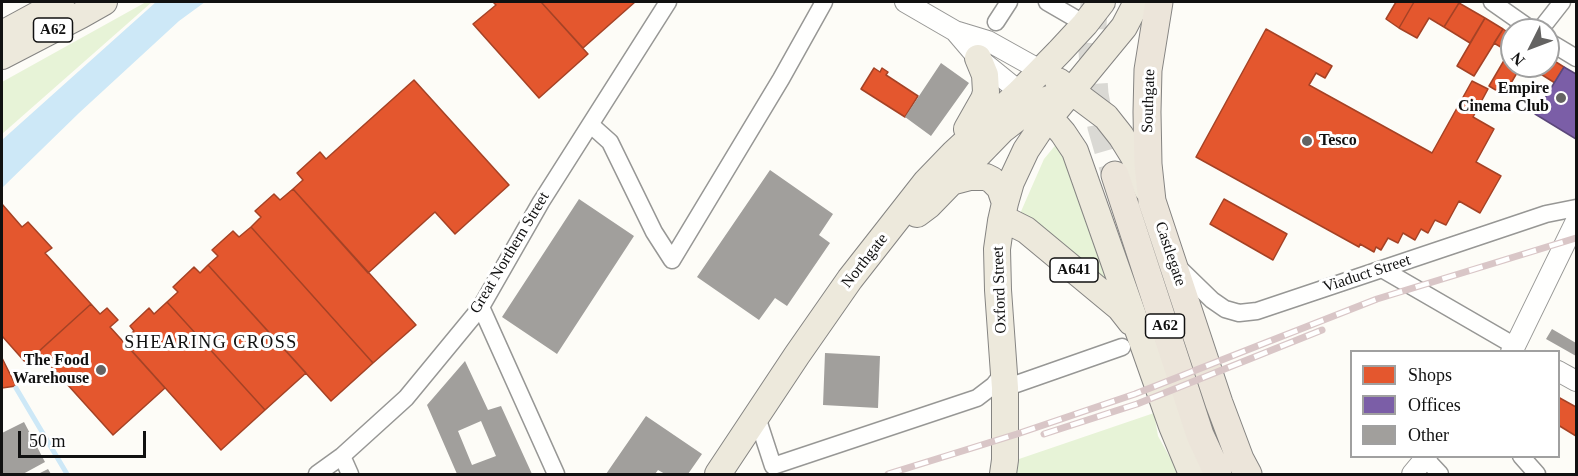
<!DOCTYPE html>
<style>
body{margin:0}
#map{position:relative;width:1578px;height:476px;overflow:hidden;background:#fdfcf7;font-family:Georgia,serif}
canvas{display:block}
.frame{position:absolute;inset:0;border:3px solid #111;pointer-events:none}
.legend{position:absolute;left:1350px;top:350px;width:210px;height:108px;box-sizing:border-box;background:#fff;border:2px solid #a0a0a0;margin:0;padding:8px 10px;list-style:none;font-size:18px;color:#111}
.legend li{display:flex;align-items:center;gap:12px;height:30px}
.legend b{width:30px;border:2px solid #a0a0a0}
.north{position:absolute;left:1500px;top:18px;width:60px;height:60px;box-sizing:border-box;background:#fff;border:2px solid #a0a0a0;border-radius:50%;rotate:228deg;font-size:16px;font-weight:700;line-height:24px;text-align:center;color:#111}
.north::after{content:'';display:block;margin:auto;width:21px;height:27px;background:#646362;clip-path:polygon(50% 0,100% 100%,50% 72%,0 100%)}
.scale{position:absolute;left:18px;top:431px;width:128px;height:27px;box-sizing:border-box;border:3px solid #111;border-top:0;padding-left:8px;font-size:18px;line-height:21px;white-space:nowrap;color:#111;-webkit-text-stroke:4px #fff;paint-order:stroke}
</style>
<div id="map">
<canvas width="1578" height="476"></canvas>
<div class="frame"></div>
<ul class="legend">
<li><b style="height:16px;background:#e4572e"></b>Shops</li>
<li><b style="height:16px;background:#7b5ea7"></b>Offices</li>
<li><b style="height:16px;background:#a19f9c"></b>Other</li>
</ul>
<div class="north">N</div>
<div class="scale">50 m</div>
</div>
<script>
const ctx = document.querySelector('canvas').getContext('2d');
ctx.lineJoin = 'round';
function fill(path, color) {
  ctx.fillStyle = color;
  ctx.fill(path, 'evenodd');
}
function shape(rows) {
  const path = new Path2D();
  for (const r of rows) {
    path.moveTo(r[0], r[1]);
    for (let i = 2; i < r.length; i += 2) path.lineTo(r[i], r[i + 1]);
  }
  return path;
}
function trace(path, color, width, dash) {
  ctx.strokeStyle = color;
  ctx.lineWidth = width;
  ctx.lineCap = dash ? 'butt' : 'round';
  ctx.setLineDash(dash || []);
  ctx.stroke(path);
}
function drawText(font, color, halo, rows, align = 'center') {
  ctx.font = font + ' Georgia,serif';
  ctx.lineWidth = 6;
  ctx.setLineDash([]);
  ctx.textBaseline = 'middle';
  ctx.strokeStyle = halo;
  ctx.fillStyle = color;
  for (const [text, x, y, turn = 0] of rows) {
    ctx.save();
    ctx.translate(x, y);
    ctx.rotate((+turn || 0) * Math.PI / 180);
    ctx.textAlign = isNaN(turn) ? turn : align;
    if (halo) ctx.strokeText(text, 0, 0);
    ctx.fillText(text, 0, 0);
    ctx.restore();
  }
}
fill(shape([
 [146,2,152,2,2,134,2,82],
 [1058,142,1067,161,1108,286,1019,216,1044,159],
 [1154,413,1158,436,1179,474,1017,474,1019,459]
]), '#e7f3d7');
fill(shape([
 [156,2,205,2,179,21,79,113,2,188,2,140]
]), '#cde8f7');
const shops = shape([
 [493,2,541,2,588,54,539,98,473,24,496,5,493,2],
 [541,2,635,2,583,48,541,2],
 [1396,2,1414,2,1399,28,1386,19,1396,2],
 [1414,2,1457,2,1459,3,1444,27,1429,18,1417,38,1399,28,1414,2],
 [1459,3,1485,18,1470,43,1444,27,1459,3],
 [1485,18,1503,29,1474,76,1457,66,1485,18],
 [1266,29,1332,66,1325,78,1316,73,1309,85,1432,153,1472,81,1488,89,1473,117,1494,129,1476,162,1501,176,1480,213,1459,201,1446,225,1435,220,1428,233,1421,229,1415,240,1403,233,1398,243,1388,238,1381,250,1376,247,1374,252,1360,244,1359,247,1196,157,1266,29],
 [1503,29,1512,35,1512,66,1521,66,1504,95,1489,86,1509,52,1494,43,1503,29],
 [1548,57,1564,67,1555,83,1528,66,1548,66,1548,57],
 [874,68,880,72,882,68,888,72,886,75,918,96,905,117,861,89,874,68],
 [414,80,509,185,455,234,435,212,368,273,293,189,303,180,297,173,320,152,326,159,414,80],
 [293,189,416,325,373,363,251,227,261,217,255,211,274,194,280,200,293,189],
 [1224,199,1287,234,1273,260,1210,224,1224,199],
 [2,204,22,227,28,222,52,248,45,253,91,304,26,363,2,336,2,204],
 [251,227,373,363,331,401,208,265,218,256,212,250,233,231,239,237,251,227],
 [208,265,306,373,265,410,167,302,178,292,173,287,194,267,200,273,208,265],
 [167,302,265,410,221,450,123,341,134,331,130,326,149,308,154,314,167,302],
 [91,304,100,314,107,308,118,320,110,327,165,388,113,435,38,352,91,304],
 [2,358,16,386,2,388,2,358],
 [1558,397,1576,407,1576,436,1558,425,1558,397]
]);
fill(shops, '#e4572e');
trace(shops, '#a54225', 1.5);
const offices = shape([
 [1564,67,1576,74,1576,139,1535,114,1564,67]
]);
fill(offices, '#7b5ea7');
trace(offices, '#5b477a', 1.5);
trace(shape([
 [16,388,67,474]
]), '#cde8f7', 5);
fill(shape([
 [941,63,969,83,931,136,905,117],
 [770,170,833,214,819,235,830,243,787,306,775,298,759,320,697,277],
 [579,199,634,236,557,354,502,317],
 [1552,329,1576,343,1576,356,1546,339],
 [825,353,880,356,878,408,823,405],
 [465,361,488,410,501,406,532,474,457,474,427,405],
 [481,421,496,456,472,465,458,431],
 [646,416,702,454,688,474,665,474,658,470,655,474,606,474],
 [24,422,45,462,23,474,2,474,2,433],
 [48,469,51,474,38,474]
]), '#a19f9c');
trace(shape([
 [1094,2,1092,52,1095,94,1101,127,1115,175]
]), '#dad9d4', 27, [27, 14]);
const minor = shape([
 [1047,2,1085,24],
 [1492,2,1532,30],
 [996,22,1009,2],
 [1540,30,1562,2],
 [1548,41,1576,58],
 [591,125,610,142,654,232,672,260,781,79,824,2],
 [1178,267,1212,300,1225,309,1239,313,1257,311,1546,214,1576,208],
 [1382,269,1515,346],
 [481,307,556,474],
 [1005,388,1122,347],
 [757,417,773,466,977,398,994,385,1004,372],
 [342,456,350,474],
 [1521,456,1537,474],
 [1425,458,1440,474],
 [317,474,342,456,406,398,481,307,541,202,668,2]
]);
const tertiary = shape([
 [905,2,955,31,978,58,1020,92],
 [955,31,988,41,1040,70],
 [1511,352,1515,346,1576,221],
 [1558,371,1576,381],
 [1412,474,1427,456]
]);
const primary = shape([
 [2,34,61,2],
 [2,56,81,15,104,2],
 [1058,81,1106,117,1121,136,1134,157,1147,189],
 [1020,92,1049,117,1063,133,1075,151,1172,426,1192,474],
 [967,129,984,99,986,92,985,75,978,58],
 [951,182,970,177,986,177,992,180,1000,188,1005,203],
 [917,214,929,205,1002,130,1029,109,1049,99],
 [1001,221,1010,222,1026,230,1120,308,1131,322],
 [718,474,797,355,850,279,926,182,954,153,1020,92,1060,51,1085,24,1102,2],
 [1003,474,1005,460,1005,388,998,290,997,249,1001,221,1005,203,1011,182,1026,150,1040,129,1124,27,1137,2]
]);
const trunk = shape([
 [1159,2,1148,70,1147,112,1148,164,1152,201,1219,403,1240,459,1248,474],
 [1115,175,1200,435,1218,474]
]);
trace(minor, '#979795', 19);
trace(tertiary, '#979795', 22);
trace(primary, '#858482', 28);
trace(trunk, '#858482', 29);
trace(minor, '#fffffe', 16);
trace(tertiary, '#fffffe', 20);
trace(primary, '#ede9dc', 26);
trace(trunk, '#ece5da', 27);
const rail = shape([
 [1044,434,1137,404,1322,330],
 [888,474,1017,434,1135,394,1377,299,1576,238]
]);
trace(rail, '#d9c6c7', 7);
trace(rail, '#fff', 4.5, [14]);
for (const [x, y, r, color] of [
 [1561,98,6,"#646362"],
 [1307,141,6,"#646362"],
 [101,370,6,"#646362"]
]) {
  const dot = new Path2D();
  dot.arc(x, y, r, 0, 2 * Math.PI);
  ctx.fillStyle = color;
  ctx.fill(dot);
  trace(dot, '#fff', 2);
}
for (const [x, y, w] of [
 [53,30,39],
 [1074,270,48],
 [1165,326,39]
]) {
  const box = new Path2D();
  box.roundRect(x - w / 2, y - 12, w, 24, 4.5);
  ctx.fillStyle = '#fff';
  ctx.fill(box);
  trace(box, '#111', 1.5);
}
drawText('bold 15px', '#111', null, [
 ["A62",53,30],
 ["A641",1074,270],
 ["A62",1165,326]
]);
drawText('bold 16px', '#111', '#fff', [
 ["Empire",1549,89],
 ["Cinema Club",1549,107],
 ["Tesco",1319,141,"left"],
 ["The Food",89,361],
 ["Warehouse",89,379]
], 'right');
drawText('16px', '#111', '#fff', [
 ["Southgate",1149,101,-88],
 ["Great Northern Street",510,253,-59],
 ["Castlegate",1170,254,71],
 ["Northgate",865,261,-52],
 ["Viaduct Street",1367,274,-18],
 ["Oxford Street",1000,290,-92]
]);
ctx.letterSpacing = '1.5px';
drawText('18px', '#111', '#fff', [
 ["SHEARING CROSS",211,343]
]);
ctx.letterSpacing = '0px';
</script>
